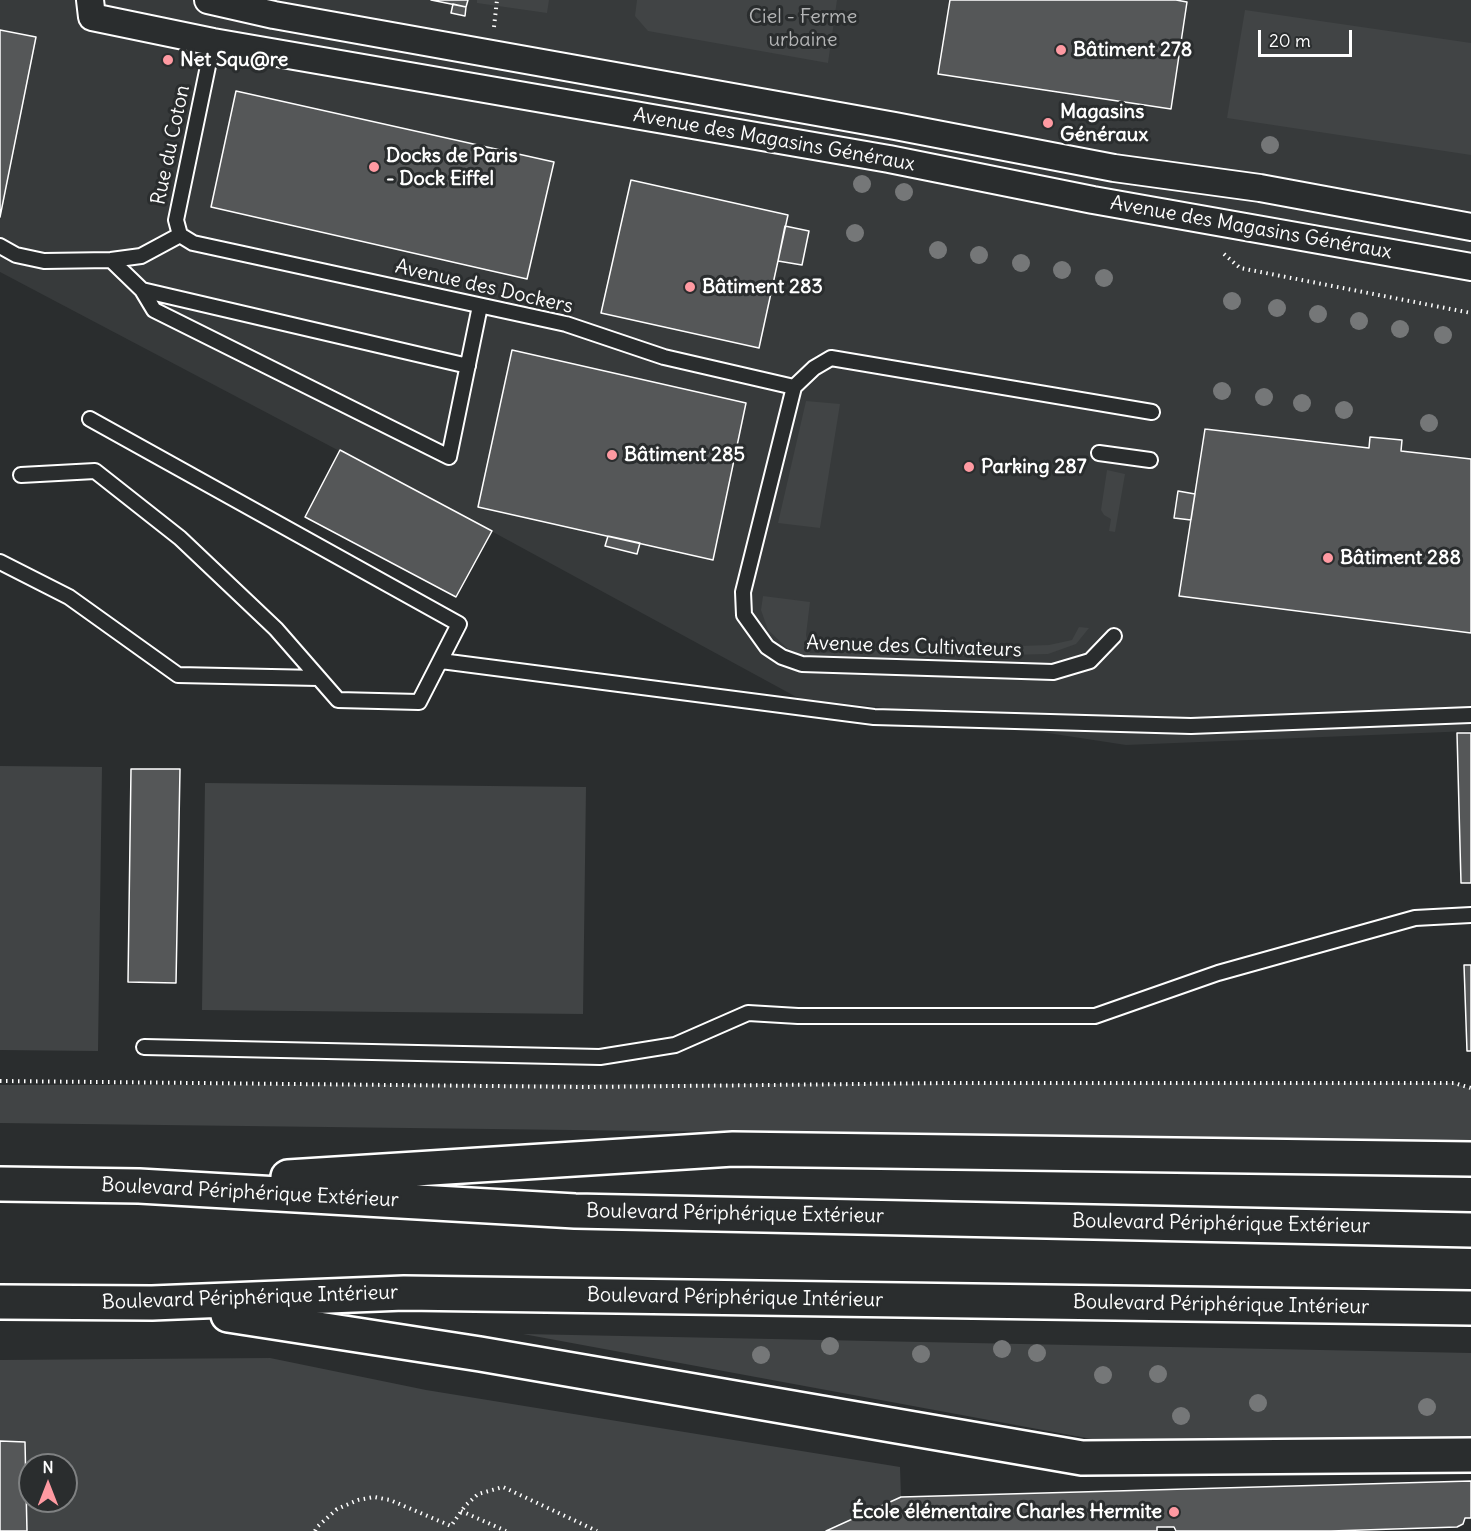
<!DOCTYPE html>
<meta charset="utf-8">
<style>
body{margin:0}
#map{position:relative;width:1471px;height:1531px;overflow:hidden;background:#2a2d2e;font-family:Delius,sans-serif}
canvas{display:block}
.north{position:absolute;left:18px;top:1453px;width:60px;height:60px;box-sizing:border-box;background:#2a2d2e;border:2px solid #7f8182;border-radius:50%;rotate:0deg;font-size:16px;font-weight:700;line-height:24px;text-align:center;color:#fff}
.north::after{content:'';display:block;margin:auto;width:21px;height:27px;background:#ff9aa2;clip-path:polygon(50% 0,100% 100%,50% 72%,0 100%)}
.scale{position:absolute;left:1258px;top:30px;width:94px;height:27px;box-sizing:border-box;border:3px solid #fff;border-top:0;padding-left:8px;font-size:18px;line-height:21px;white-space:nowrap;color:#fff;-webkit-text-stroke:4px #2a2d2e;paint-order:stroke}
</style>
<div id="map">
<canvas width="1471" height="1531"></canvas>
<div class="north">N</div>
<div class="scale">20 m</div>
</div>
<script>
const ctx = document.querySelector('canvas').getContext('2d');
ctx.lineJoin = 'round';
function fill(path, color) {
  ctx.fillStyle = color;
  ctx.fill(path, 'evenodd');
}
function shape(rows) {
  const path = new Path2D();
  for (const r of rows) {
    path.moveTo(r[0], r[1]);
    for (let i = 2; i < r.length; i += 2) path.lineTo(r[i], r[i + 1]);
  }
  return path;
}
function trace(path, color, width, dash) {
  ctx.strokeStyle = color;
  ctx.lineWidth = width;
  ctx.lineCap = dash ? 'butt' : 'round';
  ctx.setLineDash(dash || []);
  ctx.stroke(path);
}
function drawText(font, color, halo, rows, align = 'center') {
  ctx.font = font + ' Delius,sans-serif';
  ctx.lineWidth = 6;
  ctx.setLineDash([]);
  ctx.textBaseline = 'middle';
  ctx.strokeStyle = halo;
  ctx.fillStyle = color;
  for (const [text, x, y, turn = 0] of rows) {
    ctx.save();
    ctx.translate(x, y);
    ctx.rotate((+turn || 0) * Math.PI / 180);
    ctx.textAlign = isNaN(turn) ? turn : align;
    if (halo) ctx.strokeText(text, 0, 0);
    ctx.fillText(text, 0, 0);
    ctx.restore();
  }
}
fill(shape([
 [0,0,1471,0,1471,731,1126,745,878,707,800,699,493,532,0,272]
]), '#373a3b');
fill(shape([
 [477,0,549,0,547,13,477,3],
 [637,0,837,0,828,63,648,31,635,16],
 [1245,10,1471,43,1471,155,1227,118],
 [806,401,840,404,820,528,778,523],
 [1107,470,1125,474,1115,532,1109,531,1111,519,1104,515,1101,510],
 [763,596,810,602,806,635,810,653,1049,645,1072,640,1079,627,1089,628,1076,644,1048,654,809,660,787,648,768,630,761,610],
 [0,766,102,767,98,1051,0,1050],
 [205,783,586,787,583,1014,202,1010],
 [1454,1083,1471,1089,1471,1141,0,1123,0,1085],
 [523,1334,1471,1353,1471,1436,1097,1440],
 [270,1358,426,1390,900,1467,901,1497,826,1531,0,1531,0,1360],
 [30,1465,66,1465,66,1501,30,1501]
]), '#414445');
const building = shape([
 [431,0,468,0,466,7,431,0],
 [950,0,1176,0,1187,2,1171,109,938,74,950,0],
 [453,4,466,7,465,16,451,13,453,4],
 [0,30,36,37,0,217,0,30],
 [236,91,554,162,527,279,211,207,236,91],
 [631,180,788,215,759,348,601,313,631,180],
 [785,226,809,231,802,265,778,261,785,226],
 [512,350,746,403,713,560,478,507,512,350],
 [1205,429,1369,448,1370,437,1402,440,1401,451,1471,459,1471,633,1179,596,1205,429],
 [340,450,492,531,456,597,305,517,340,450],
 [1178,491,1195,494,1191,520,1174,518,1178,491],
 [608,536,640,543,637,554,605,546,608,536],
 [1457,733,1471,733,1471,883,1461,883,1457,733],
 [131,769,180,769,176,983,128,982,131,769],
 [1464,965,1471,965,1471,1051,1467,1051,1464,965],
 [0,1441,25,1442,27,1531,0,1531,0,1441],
 [1471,1481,1471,1518,1465,1518,1463,1524,1457,1527,1331,1531,1176,1531,1174,1527,1157,1527,1157,1531,826,1531,901,1497,1471,1481]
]);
fill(building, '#555758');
trace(building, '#fff', 1.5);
const lane = shape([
 [213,42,176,220,180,235,193,243,566,324,664,357,794,387],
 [0,246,16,255,44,261,111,260,141,256,180,235],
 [111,260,142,290,154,310,449,457,480,306],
 [142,290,468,366],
 [794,387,743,592,744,615,767,647,782,657,802,664,1053,672,1090,661,1114,636],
 [794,387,814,368,831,358,1152,412],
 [1099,453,1150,460],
 [21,475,95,471,180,538,276,629,338,700,419,702,459,624,90,419],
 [0,562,69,597,178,675,318,678],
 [441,661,874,717,1191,726,1471,715],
 [144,1047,600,1057,675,1045,748,1013,798,1016,1095,1016,1218,973,1415,918,1471,915]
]);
const street = shape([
 [90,0,92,17,213,42,889,159,1093,200,1471,267],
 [208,0,274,15,895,126,1114,168,1260,188,1471,227]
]);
const highway = shape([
 [288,1177,733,1149,1471,1159],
 [0,1184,139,1186,575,1211,1471,1230],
 [0,1302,152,1303,404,1293,1471,1308],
 [228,1315,480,1354,1082,1458,1471,1455]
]);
trace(lane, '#fff', 18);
trace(street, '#fff', 30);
trace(highway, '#fff', 38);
trace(shape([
 [494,27,497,0],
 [1224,254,1240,268,1471,313],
 [0,1081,587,1087,948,1083,1454,1083,1471,1088],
 [461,1511,506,1531],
 [315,1531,317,1527,337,1509,358,1500,374,1497,390,1500,451,1526,465,1506,478,1494,503,1487,597,1531]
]), '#fff', 4, [1.5, 4.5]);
trace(lane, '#2a2d2e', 14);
trace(street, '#2a2d2e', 26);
trace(highway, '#2a2d2e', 33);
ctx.fillStyle = '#757778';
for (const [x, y] of [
 [1270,145],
 [862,184],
 [904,192],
 [855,233],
 [938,250],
 [979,255],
 [1021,263],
 [1062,270],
 [1104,278],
 [1232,301],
 [1277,308],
 [1318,314],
 [1359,321],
 [1400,329],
 [1443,335],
 [1222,391],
 [1264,397],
 [1302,403],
 [1344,410],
 [1429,423],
 [830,1346],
 [1002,1349],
 [1037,1353],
 [921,1354],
 [761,1355],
 [1158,1374],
 [1103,1375],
 [1258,1403],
 [1427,1407],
 [1181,1416]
]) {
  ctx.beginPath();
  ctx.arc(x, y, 9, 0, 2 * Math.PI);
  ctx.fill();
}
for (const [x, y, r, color] of [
 [1061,50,6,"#ff9aa2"],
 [168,60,6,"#ff9aa2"],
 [1048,123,6,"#ff9aa2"],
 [374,167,6,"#ff9aa2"],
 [690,287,6,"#ff9aa2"],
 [612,455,6,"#ff9aa2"],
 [969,467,6,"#ff9aa2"],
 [1328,558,6,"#ff9aa2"],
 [1174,1512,6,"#ff9aa2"]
]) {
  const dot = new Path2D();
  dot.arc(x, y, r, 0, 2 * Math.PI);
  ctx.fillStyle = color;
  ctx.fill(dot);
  trace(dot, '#2a2d2e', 2);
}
drawText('20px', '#b3b4b5', '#2a2d2e', [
 ["Ciel - Ferme",803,17],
 ["urbaine",803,40]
]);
drawText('bold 20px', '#fff', '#2a2d2e', [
 ["Bâtiment 278",1073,50],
 ["Net Squ@re",180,60],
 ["Magasins",1060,112],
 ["Généraux",1060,135],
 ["Docks de Paris",386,156],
 ["- Dock Eiffel",386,179],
 ["Bâtiment 283",702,287],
 ["Bâtiment 285",624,455],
 ["Parking 287",981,467],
 ["Bâtiment 288",1340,558],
 ["École élémentaire Charles Hermite",1162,1512,"right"]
], 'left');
drawText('20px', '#fff', '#2a2d2e', [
 ["Avenue des Magasins Généraux",774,140,10],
 ["Rue du Coton",171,145,-78],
 ["Avenue des Magasins Généraux",1251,228,10],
 ["Avenue des Dockers",484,287,13],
 ["Avenue des Cultivateurs",914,647,2],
 ["Boulevard Périphérique Extérieur",250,1193,3],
 ["Boulevard Périphérique Extérieur",735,1214,1],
 ["Boulevard Périphérique Extérieur",1221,1224,1],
 ["Boulevard Périphérique Intérieur",250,1298,-2],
 ["Boulevard Périphérique Intérieur",735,1298,1],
 ["Boulevard Périphérique Intérieur",1221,1305,1]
]);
</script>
